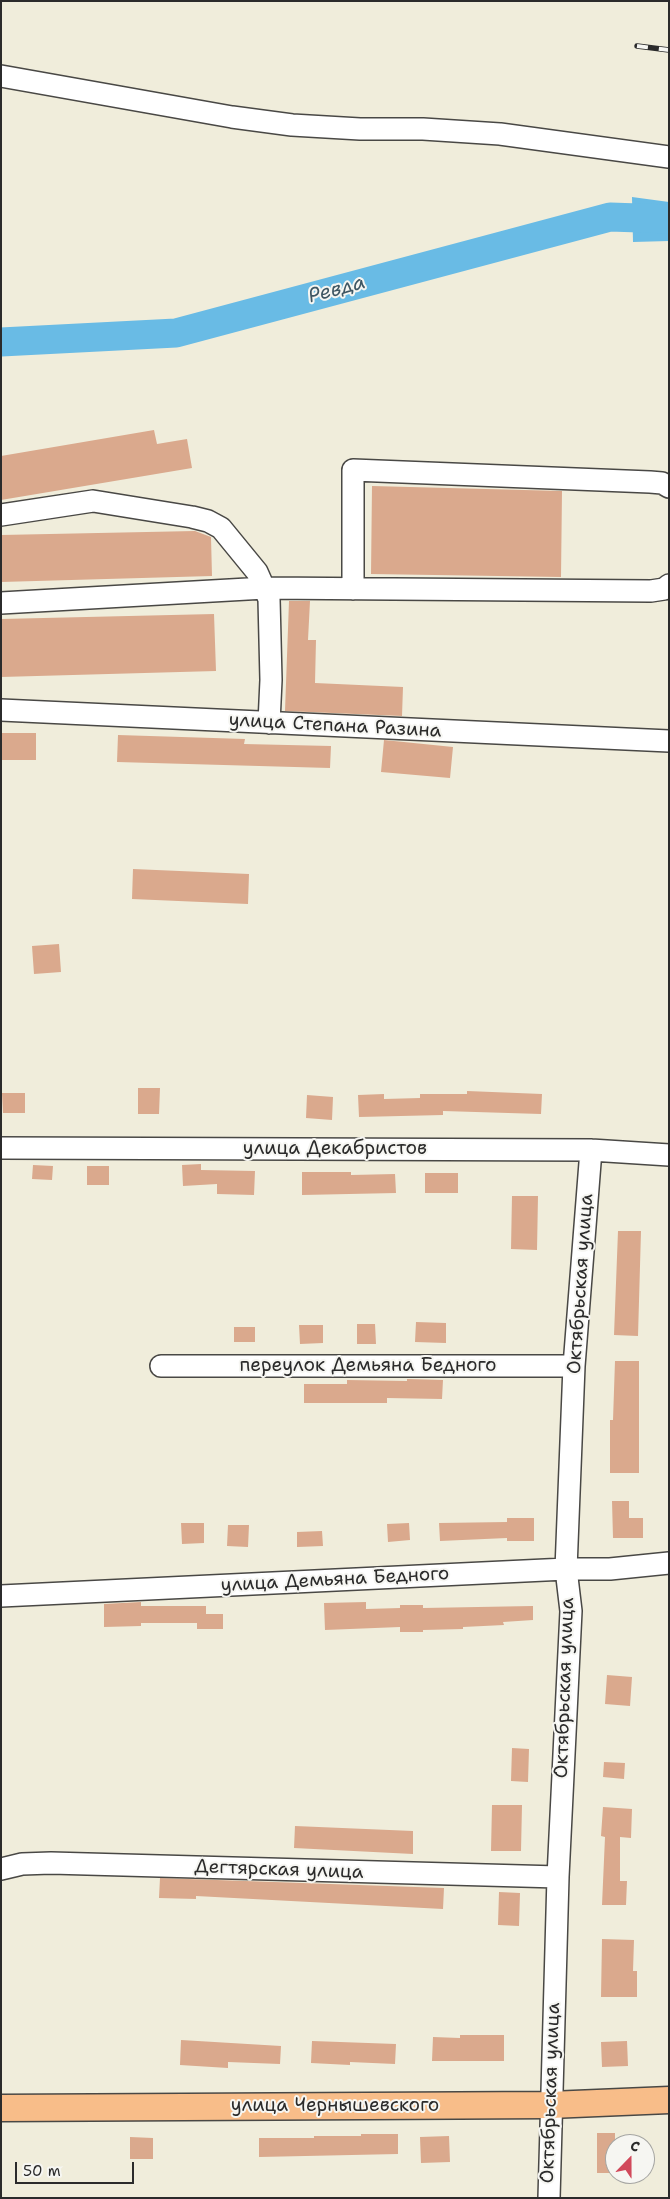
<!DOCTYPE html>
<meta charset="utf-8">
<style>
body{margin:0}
#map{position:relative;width:670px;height:2199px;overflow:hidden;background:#f0eddb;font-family:"Shantell Sans",sans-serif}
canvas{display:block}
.frame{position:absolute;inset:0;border:2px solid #2b2b2b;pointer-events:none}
.north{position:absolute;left:605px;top:2134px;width:50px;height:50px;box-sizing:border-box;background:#f6f6f2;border:1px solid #a5a5a2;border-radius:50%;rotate:22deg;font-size:14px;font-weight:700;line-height:20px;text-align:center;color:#2b2b2b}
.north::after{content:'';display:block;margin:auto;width:18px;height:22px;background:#d1495b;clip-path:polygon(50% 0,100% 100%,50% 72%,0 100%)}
.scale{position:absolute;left:15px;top:2162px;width:119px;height:22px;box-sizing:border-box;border:2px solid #2b2b2b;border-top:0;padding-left:6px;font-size:15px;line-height:18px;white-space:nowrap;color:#2b2b2b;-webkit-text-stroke:4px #f6f6f2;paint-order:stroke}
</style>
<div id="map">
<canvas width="670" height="2199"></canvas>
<div class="frame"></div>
<div class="north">С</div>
<div class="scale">50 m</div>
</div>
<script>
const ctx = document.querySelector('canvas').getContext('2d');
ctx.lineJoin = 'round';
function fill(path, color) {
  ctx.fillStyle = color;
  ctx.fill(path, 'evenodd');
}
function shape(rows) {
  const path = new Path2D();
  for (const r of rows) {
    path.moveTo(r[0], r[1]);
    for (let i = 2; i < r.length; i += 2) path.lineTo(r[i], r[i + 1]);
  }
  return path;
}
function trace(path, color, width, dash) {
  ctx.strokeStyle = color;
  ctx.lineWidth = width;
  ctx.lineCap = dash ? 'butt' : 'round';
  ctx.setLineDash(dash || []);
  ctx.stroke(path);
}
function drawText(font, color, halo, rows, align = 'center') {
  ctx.font = font + ' "Shantell Sans",sans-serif';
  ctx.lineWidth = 4;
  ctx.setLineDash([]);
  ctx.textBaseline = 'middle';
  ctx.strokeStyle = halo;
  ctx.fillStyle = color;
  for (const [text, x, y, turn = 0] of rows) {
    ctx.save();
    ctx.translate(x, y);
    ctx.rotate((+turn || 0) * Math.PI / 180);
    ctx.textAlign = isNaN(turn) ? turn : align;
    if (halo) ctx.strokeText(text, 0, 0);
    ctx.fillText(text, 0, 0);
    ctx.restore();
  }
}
fill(shape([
 [632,197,669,202,669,241,633,242]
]), '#69bbe5');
trace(shape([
 [1,342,176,333,610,217,669,219]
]), '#69bbe5', 29);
fill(shape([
 [154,430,157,444,187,439,192,468,1,500,1,456],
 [372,486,562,491,561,577,371,574],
 [195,531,211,537,212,576,1,582,1,535],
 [289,601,310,601,308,640,316,640,315,683,403,687,402,716,285,711],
 [214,614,216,671,1,677,1,619],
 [1,733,36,733,36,760,1,760],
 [118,735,245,739,244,744,331,746,330,768,117,762],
 [384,740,453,747,450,778,381,772],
 [133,869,249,874,248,904,132,899],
 [59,944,61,972,34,974,32,946],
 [138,1088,160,1088,159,1114,138,1114],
 [467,1091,542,1094,541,1114,443,1111,443,1115,359,1117,358,1095,384,1094,384,1099,420,1098,420,1094,467,1094],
 [2,1093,25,1093,25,1113,3,1113],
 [307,1095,333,1097,332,1120,306,1118],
 [201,1164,201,1170,255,1171,254,1195,217,1194,217,1184,183,1186,182,1165],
 [33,1165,53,1166,52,1180,32,1179],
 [87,1166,109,1166,109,1185,87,1185],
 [302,1172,351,1172,351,1175,395,1174,396,1193,302,1195],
 [425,1173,458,1173,458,1193,425,1193],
 [512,1196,538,1196,537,1250,511,1249],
 [618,1231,641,1231,638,1336,614,1335],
 [416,1322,446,1323,446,1343,415,1342],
 [357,1324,375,1324,376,1344,357,1344],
 [299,1325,323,1325,323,1343,300,1344],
 [234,1327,255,1327,255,1342,234,1342],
 [615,1361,639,1361,639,1473,610,1473,610,1420,613,1420],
 [407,1379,443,1380,442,1399,387,1398,387,1403,304,1403,304,1384,347,1384,347,1380,407,1381],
 [612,1501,629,1501,629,1518,643,1518,643,1538,613,1538],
 [507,1518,534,1518,534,1541,507,1541,507,1538,440,1541,439,1523,507,1522],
 [181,1523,204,1523,204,1543,182,1544],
 [409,1523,410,1540,388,1542,387,1524],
 [228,1525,249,1525,248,1547,227,1546],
 [322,1531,323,1546,297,1547,297,1532],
 [141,1602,141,1606,206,1606,206,1614,223,1614,223,1629,197,1629,197,1623,141,1623,141,1626,104,1627,104,1604],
 [366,1602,366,1609,400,1608,400,1605,423,1605,423,1608,533,1606,533,1620,503,1622,504,1625,463,1627,463,1629,423,1630,423,1632,400,1632,400,1627,325,1630,324,1603],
 [607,1675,632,1677,630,1706,605,1704],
 [512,1748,529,1749,528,1782,511,1781],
 [604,1762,625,1763,624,1779,603,1777],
 [492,1805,522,1805,521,1851,491,1851],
 [603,1807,632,1809,631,1838,620,1837,620,1881,627,1881,626,1905,602,1905,605,1837,601,1836],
 [295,1826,413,1831,413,1854,294,1848],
 [160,1878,444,1888,443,1909,196,1896,196,1899,159,1898],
 [499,1892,520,1893,519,1926,498,1925],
 [602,1939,634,1940,633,1971,637,1971,637,1997,601,1997],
 [460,2035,504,2035,504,2061,432,2061,433,2037,460,2038],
 [181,2040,281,2046,280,2064,228,2062,228,2068,180,2065],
 [312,2041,396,2044,395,2064,350,2062,350,2065,311,2063],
 [627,2041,628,2066,602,2067,601,2042],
 [597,2133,615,2133,615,2173,597,2173],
 [361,2134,398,2134,398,2154,259,2157,259,2138,314,2138,314,2136,361,2136],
 [449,2136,450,2162,421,2163,420,2137],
 [130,2137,153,2138,153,2159,130,2159]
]), '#daa98d');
const minor = shape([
 [1,76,232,117,292,125,360,129,423,129,500,134,669,157],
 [1,515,93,501,192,517,208,521,221,528,257,572,269,599,271,680,269,723],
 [353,589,353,470,650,482,662,483,669,487],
 [1,603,265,588,651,591,664,589,669,585],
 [1,710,669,741],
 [1,1148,591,1150,669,1155],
 [161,1366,574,1366],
 [1,1596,566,1569,610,1569,669,1563],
 [1,1869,22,1864,51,1863,558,1877],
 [549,2198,558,1877,571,1611,566,1569,574,1366,591,1150]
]);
const major = shape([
 [1,2108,550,2105,669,2100]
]);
trace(minor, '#494845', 24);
trace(major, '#494845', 29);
trace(minor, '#fff', 21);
trace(major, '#f8bd89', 26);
const rail = shape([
 [637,46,669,50]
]);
trace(rail, '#2b2b2b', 5.5);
trace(rail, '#f6f6f2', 4, [11]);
drawText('19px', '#2b2b2b', '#f6f6f2', [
 ["улица Степана Разина",335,726,3],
 ["улица Декабристов",335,1149],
 ["Октябрьская улица",581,1284,-86],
 ["переулок Демьяна Бедного",368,1366],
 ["улица Демьяна Бедного",335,1580,-3],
 ["Октябрьская улица",565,1688,-88],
 ["Дегтярская улица",279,1870,2],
 ["Октябрьская улица",551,2093,-88],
 ["улица Чернышевского",335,2106]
]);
drawText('italic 20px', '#3e5663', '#f6f6f2', [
 ["Ревда",337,290,-15]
]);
</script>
